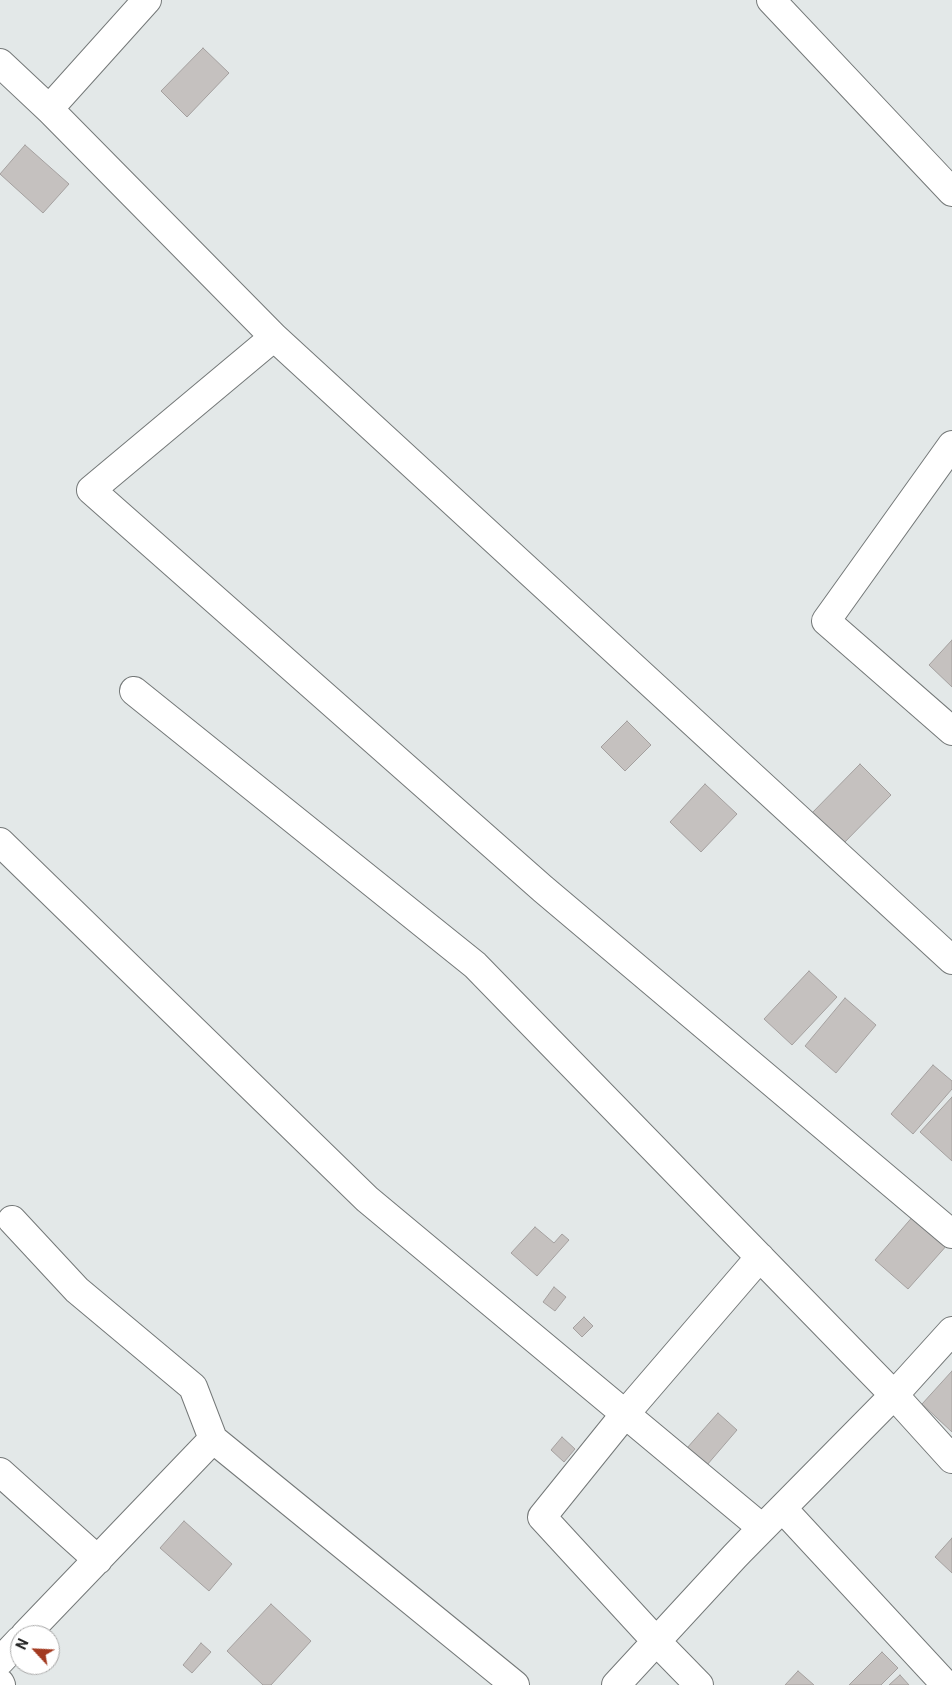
<!DOCTYPE html>
<style>
body{margin:0}
#map{position:relative;width:952px;height:1685px;overflow:hidden;background:#e3e8e8;font-family:Roboto,sans-serif}
canvas{display:block}
.north{position:absolute;left:10px;top:1625px;width:50px;height:50px;box-sizing:border-box;background:#fff;border:1px solid #a8a8a8;border-radius:50%;rotate:295deg;font-size:14px;font-weight:700;line-height:20px;text-align:center;color:#252626}
.north::after{content:'';display:block;margin:auto;width:18px;height:22px;background:#a33a20;clip-path:polygon(50% 0,100% 100%,50% 72%,0 100%)}
</style>
<div id="map">
<canvas width="952" height="1685"></canvas>
<div class="north">N</div>
</div>
<script>
const ctx = document.querySelector('canvas').getContext('2d');
ctx.lineJoin = 'round';
function fill(path, color) {
  ctx.fillStyle = color;
  ctx.fill(path, 'evenodd');
}
function shape(rows) {
  const path = new Path2D();
  for (const r of rows) {
    path.moveTo(r[0], r[1]);
    for (let i = 2; i < r.length; i += 2) path.lineTo(r[i], r[i + 1]);
  }
  return path;
}
function trace(path, color, width, dash) {
  ctx.strokeStyle = color;
  ctx.lineWidth = width;
  ctx.lineCap = dash ? 'butt' : 'round';
  ctx.setLineDash(dash || []);
  ctx.stroke(path);
}
const building = shape([
 [203,48,229,73,187,117,161,91,203,48],
 [25,145,69,184,43,213,0,174,25,145],
 [952,640,952,687,929,665,952,640],
 [627,721,651,745,625,771,601,747,627,721],
 [860,764,891,795,841,846,810,815,860,764],
 [705,784,737,814,701,852,670,822,705,784],
 [809,971,837,997,792,1045,764,1019,809,971],
 [845,998,876,1025,836,1073,805,1046,845,998],
 [933,1065,952,1081,952,1089,913,1134,891,1114,933,1065],
 [952,1097,952,1161,920,1132,952,1097],
 [915,1214,948,1244,908,1289,875,1260,915,1214],
 [535,1227,554,1243,562,1234,569,1240,537,1276,511,1253,535,1227],
 [554,1287,566,1297,555,1311,543,1302,554,1287],
 [584,1317,593,1326,582,1337,573,1328,584,1317],
 [952,1371,952,1432,922,1404,952,1371],
 [718,1413,737,1430,707,1465,687,1448,718,1413],
 [562,1437,575,1449,564,1462,551,1450,562,1437],
 [184,1521,232,1564,209,1591,160,1548,184,1521],
 [952,1538,952,1573,935,1557,952,1538],
 [271,1604,311,1641,271,1685,263,1685,227,1651,271,1604],
 [201,1643,211,1652,192,1673,183,1665,201,1643],
 [882,1652,898,1668,881,1685,849,1685,882,1652],
 [798,1671,814,1685,785,1685,798,1671],
 [900,1675,909,1685,889,1685,900,1675]
]);
fill(building, '#c5c1bf');
trace(building, '#a4a09f', 1);
const minor = shape([
 [771,0,952,192],
 [0,63,49,109,274,337],
 [49,109,147,0],
 [952,445,826,621,952,731],
 [134,691,475,965,894,1395,952,1459],
 [0,842,367,1199,762,1528,735,1556],
 [952,960,274,337,91,490,543,889,952,1234],
 [12,1220,77,1290,193,1387,213,1439],
 [0,1472,98,1560],
 [783,1509,946,1685],
 [25,1635,213,1439,515,1685],
 [0,1661,20,1640],
 [0,1683,1,1685],
 [616,1685,735,1556,894,1395,952,1331],
 [699,1685,657,1642,542,1517,625,1414,760,1257]
]);
trace(minor, '#747878', 30);
trace(minor, '#fff', 28);
</script>
